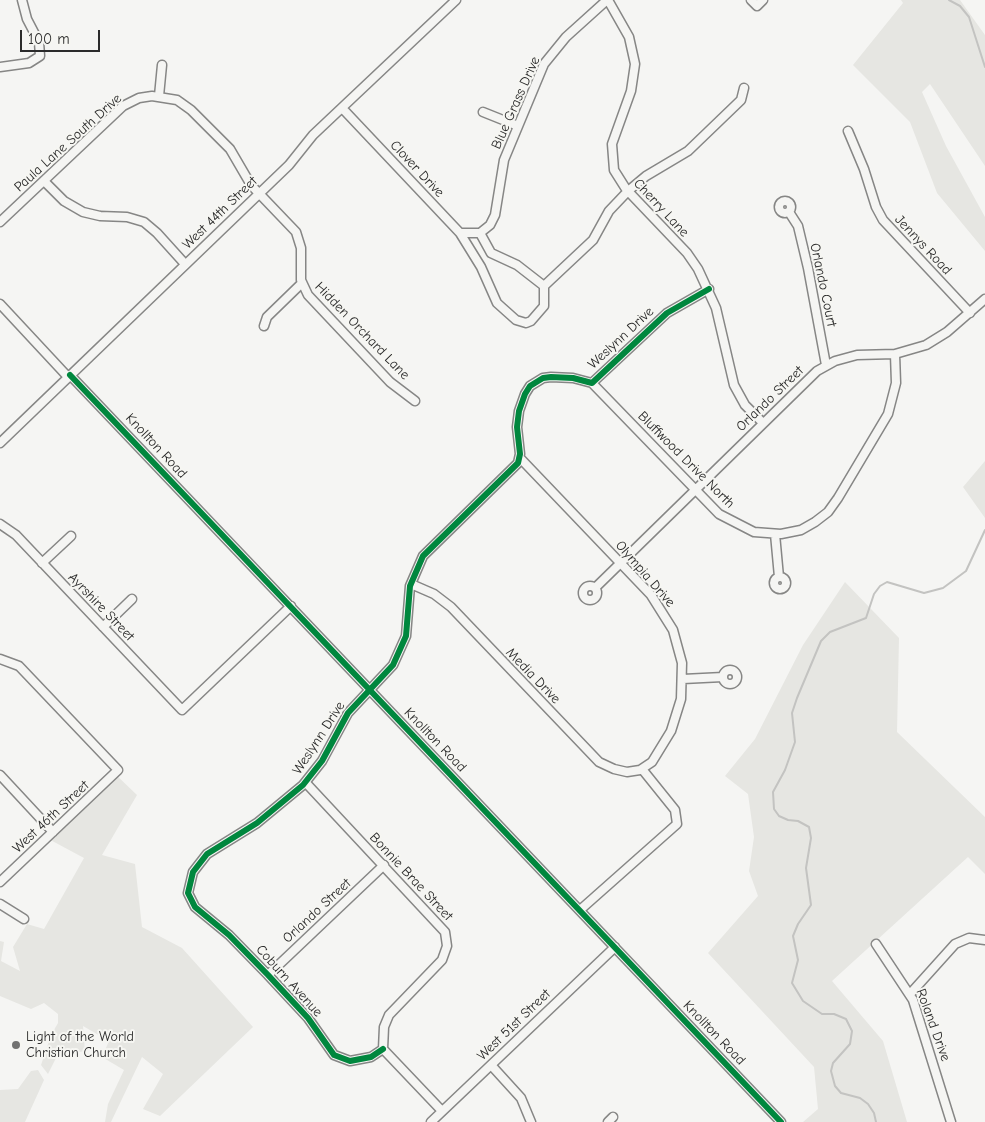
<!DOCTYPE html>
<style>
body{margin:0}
#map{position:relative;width:985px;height:1122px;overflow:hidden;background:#f5f5f3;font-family:"Comic Neue",sans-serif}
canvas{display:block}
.scale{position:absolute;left:20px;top:30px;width:80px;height:22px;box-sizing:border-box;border:2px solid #2b2b2b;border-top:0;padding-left:6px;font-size:15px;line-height:18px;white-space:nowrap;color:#2b2b2b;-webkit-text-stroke:4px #f6f6f2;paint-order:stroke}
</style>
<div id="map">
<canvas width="985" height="1122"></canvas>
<div class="scale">100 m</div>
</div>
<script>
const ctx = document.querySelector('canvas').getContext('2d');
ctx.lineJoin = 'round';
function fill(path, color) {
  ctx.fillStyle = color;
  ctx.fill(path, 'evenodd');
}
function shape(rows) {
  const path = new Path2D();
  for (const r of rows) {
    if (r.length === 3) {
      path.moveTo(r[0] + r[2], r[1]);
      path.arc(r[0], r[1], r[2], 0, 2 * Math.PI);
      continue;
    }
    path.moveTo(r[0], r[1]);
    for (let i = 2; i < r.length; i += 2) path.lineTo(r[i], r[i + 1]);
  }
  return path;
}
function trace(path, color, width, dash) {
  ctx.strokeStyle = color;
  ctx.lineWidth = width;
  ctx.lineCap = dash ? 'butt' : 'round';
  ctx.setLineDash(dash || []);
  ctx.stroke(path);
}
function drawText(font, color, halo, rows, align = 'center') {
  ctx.font = font + ' "Comic Neue",sans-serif';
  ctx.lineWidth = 4;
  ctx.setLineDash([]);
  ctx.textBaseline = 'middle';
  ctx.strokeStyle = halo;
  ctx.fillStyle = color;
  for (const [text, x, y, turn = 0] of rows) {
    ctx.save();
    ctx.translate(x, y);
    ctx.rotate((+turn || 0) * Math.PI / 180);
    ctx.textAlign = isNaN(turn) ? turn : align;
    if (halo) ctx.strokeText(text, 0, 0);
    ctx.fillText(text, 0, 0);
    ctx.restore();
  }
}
fill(shape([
 [901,0,960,0,985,35,985,166,930,84,922,92,946,146,985,217,985,251,937,193,910,122,853,65,903,3],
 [985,461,985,518,963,487],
 [845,582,899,638,897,732,985,817,985,874,968,857,832,981,883,1041,907,1122,803,1122,818,1109,814,1067,708,953,758,896,749,871,754,837,748,794,725,776,755,739,803,645],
 [112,771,137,795,102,855,135,864,142,927,182,948,253,1027,160,1116,143,1109,163,1074,142,1057,111,1122,105,1122,108,1104,124,1070,102,1057,109,1041,83,1026,85,1051,57,1056,48,1074,41,1065,51,1035,58,1023,58,1014,44,1003,31,1009,0,996,0,941,4,942,1,961,20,971,13,947,27,924,44,929,84,858,43,836],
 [38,1070,44,1080,25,1122,0,1122,0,1090,18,1089,31,1071]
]), '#e6e6e2');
trace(shape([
 [949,0,960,6,969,17,985,67],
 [876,1122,874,1113,868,1104,860,1098,841,1093,835,1086,831,1071,833,1063,850,1044,852,1031,846,1019,834,1014,822,1014,803,1001,792,983,798,960,793,936,798,924,811,905,806,868,811,838,809,827,798,821,788,820,779,816,774,809,773,792,785,770,795,742,792,713,797,698,821,641,830,632,866,618,874,594,880,586,887,582,924,593,943,588,966,571,985,530]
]), '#c3c3c1', 2);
const minor = shape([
 [608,0,629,37,635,64,631,91,612,144,614,170,626,189,687,253,698,269,716,308,734,385,745,405,763,423],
 [751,0,757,6,763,0],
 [0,67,29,63,40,56,39,42,27,19,22,0],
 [159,96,162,65],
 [342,108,460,233,480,233,490,225,495,215,504,160,544,64,566,37,607,0],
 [483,112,518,126],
 [848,131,864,169,876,207,883,220,970,313],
 [44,181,64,201,83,212,100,216,127,217,144,222,157,233,185,264],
 [785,207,6],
 [789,212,798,226,808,268,826,365],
 [0,222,123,106,139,98,152,96,177,100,191,110,230,149,251,185,296,232,301,248,301,280,308,295,390,382,415,401],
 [460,233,481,267,497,303,516,320,526,323,531,321,544,306,544,286,517,265,491,253,480,233],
 [544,286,593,240,609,211,628,191,646,176,688,151,741,100,744,88],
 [0,304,68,377],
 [264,326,267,317,302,283],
 [70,375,781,1122],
 [592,383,719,514,754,532,781,534,801,530,815,522,828,512,838,498,888,414,896,383,895,354],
 [0,443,289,165,313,135,456,0],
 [0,524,16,535,182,710,291,606],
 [775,534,779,577],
 [42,563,71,536],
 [780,583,6],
 [411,584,434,594,451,607,599,762,614,769,627,772,640,770,652,762,671,731,681,699,682,663,673,630,651,595,520,458],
 [590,593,7],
 [595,588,817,371,835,361,857,355,895,354,926,345,947,332,985,299],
 [103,627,132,599],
 [0,659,19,666,118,770,0,882],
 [730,677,7],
 [683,679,723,677],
 [0,775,53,832],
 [306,783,445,932,447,946,442,960,389,1015,384,1027,383,1049,442,1111],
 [0,904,24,919],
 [580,910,677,824,675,810,642,769],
 [876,944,913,1000,951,1122],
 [268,975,384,865],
 [910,994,955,944,969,938,985,940],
 [383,1049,371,1057,350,1061,334,1055,308,1018,268,975,229,935,195,907,188,893,193,872,207,854,257,823,303,785,322,761,348,713,393,665,406,636,410,586,423,556,518,463,520,454,517,427,519,411,525,394,530,386,543,378,551,377,573,378,592,383,667,313,709,289],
 [491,1065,521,1098,531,1122],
 [431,1122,615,947],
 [608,1122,613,1117]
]);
trace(minor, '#868685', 11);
trace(minor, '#f5f5f3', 8);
trace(shape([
 [70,375,781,1122],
 [383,1049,371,1057,350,1061,334,1055,308,1018,268,975,229,935,195,907,188,893,193,872,207,854,257,823,303,785,322,761,348,713,393,665,406,636,410,586,423,556,518,463,520,454,517,427,519,411,525,394,530,386,543,378,551,377,573,378,592,383,667,313,709,289]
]), '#00873e', 6);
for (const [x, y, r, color] of [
 [16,1045,5,"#727271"]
]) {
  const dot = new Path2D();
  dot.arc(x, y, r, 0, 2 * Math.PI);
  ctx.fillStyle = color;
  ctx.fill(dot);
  trace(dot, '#f6f6f2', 2);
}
drawText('14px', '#2b2b2b', '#f6f6f2', [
 ["Blue Grass Drive",516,103,-66],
 ["Paula Lane South Drive",68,143,-42],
 ["Clover Drive",417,169,47],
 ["Cherry Lane",661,208,47],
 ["West 44th Street",220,213,-44],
 ["Jennys Road",923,245,47],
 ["Orlando Court",823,285,78],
 ["Hidden Orchard Lane",362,331,46],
 ["Weslynn Drive",621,338,-43],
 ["Orlando Street",770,399,-44],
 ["Knollton Road",156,446,47],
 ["Bluffwood Drive North",686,460,45],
 ["Olympia Drive",645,574,49],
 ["Ayrshire Street",101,607,46],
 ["Media Drive",533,676,46],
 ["Weslynn Drive",319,738,-57],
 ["Knollton Road",435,740,46],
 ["West 46th Street",51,817,-43],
 ["Bonnie Brae Street",411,877,47],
 ["Orlando Street",317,911,-43],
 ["Coburn Avenue",289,981,48],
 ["West 51st Street",514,1025,-44],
 ["Roland Drive",933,1025,70],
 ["Knollton Road",714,1033,46]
]);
drawText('14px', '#2b2b2b', '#f6f6f2', [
 ["Light of the World",26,1037],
 ["Christian Church",26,1053]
], 'left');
</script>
